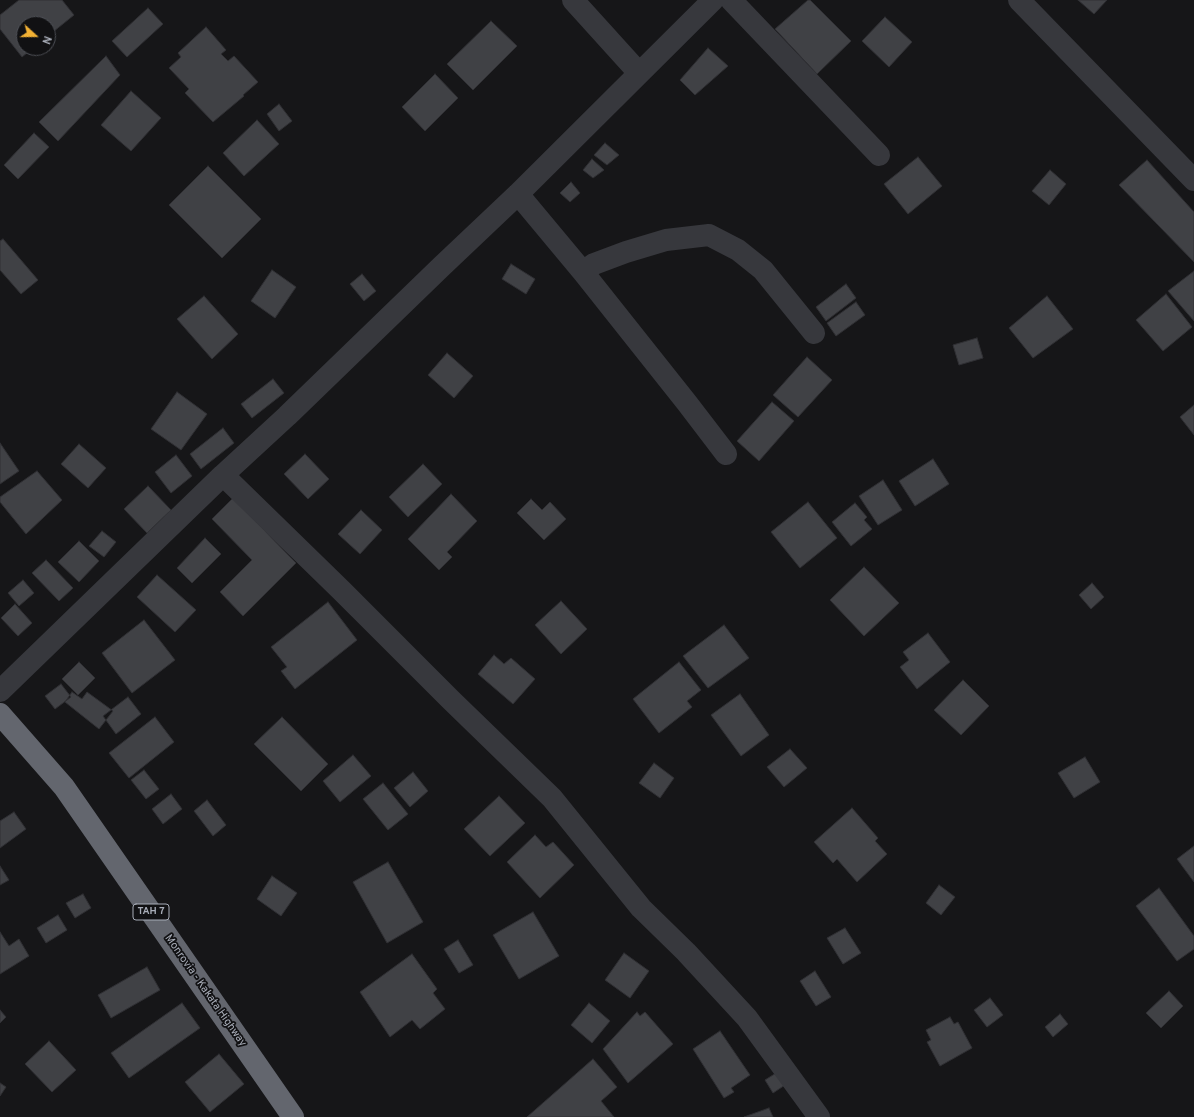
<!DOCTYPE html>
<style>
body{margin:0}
#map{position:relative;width:1194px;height:1117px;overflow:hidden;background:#161618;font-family:Overpass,sans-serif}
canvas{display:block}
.north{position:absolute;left:16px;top:16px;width:40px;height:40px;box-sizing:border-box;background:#111113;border:1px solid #4d4f55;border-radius:50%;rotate:111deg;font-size:11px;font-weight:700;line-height:16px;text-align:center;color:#a8adb8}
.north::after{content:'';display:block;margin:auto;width:14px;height:18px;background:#f2b134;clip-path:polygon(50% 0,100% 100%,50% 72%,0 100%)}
</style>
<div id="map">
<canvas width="1194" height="1117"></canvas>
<div class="north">N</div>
</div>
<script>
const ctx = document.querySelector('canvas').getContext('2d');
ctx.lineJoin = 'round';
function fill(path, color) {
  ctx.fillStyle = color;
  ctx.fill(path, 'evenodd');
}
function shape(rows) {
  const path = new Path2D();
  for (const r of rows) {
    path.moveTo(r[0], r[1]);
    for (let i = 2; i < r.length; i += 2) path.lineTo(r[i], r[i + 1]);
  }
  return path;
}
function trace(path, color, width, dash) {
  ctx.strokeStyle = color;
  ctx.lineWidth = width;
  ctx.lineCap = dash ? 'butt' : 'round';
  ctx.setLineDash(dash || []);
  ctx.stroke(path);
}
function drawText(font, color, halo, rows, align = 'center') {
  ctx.font = font + ' Overpass,sans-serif';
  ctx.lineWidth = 3.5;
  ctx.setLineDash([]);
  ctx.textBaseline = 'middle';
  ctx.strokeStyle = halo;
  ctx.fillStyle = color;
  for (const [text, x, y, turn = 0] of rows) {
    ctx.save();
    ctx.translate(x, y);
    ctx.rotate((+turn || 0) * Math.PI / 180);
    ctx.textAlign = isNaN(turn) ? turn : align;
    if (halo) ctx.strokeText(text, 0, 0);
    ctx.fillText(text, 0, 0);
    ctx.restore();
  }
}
const building = shape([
 [19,0,62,0,74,15,48,36,48,24,24,24,24,48,33,48,22,57,0,29,0,15,19,0],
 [808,0,810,0,851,41,817,74,775,29,808,0],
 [1078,0,1107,0,1094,14,1078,0],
 [148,8,163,24,127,57,112,41,148,8],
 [885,17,912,42,889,67,862,41,885,17],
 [491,21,517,46,473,90,447,64,491,21],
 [206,27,226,50,221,54,228,61,234,56,258,82,243,95,244,96,213,122,185,93,189,89,169,68,181,57,178,53,206,27],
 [708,48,728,66,695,95,680,80,708,48],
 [106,56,120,75,58,141,39,122,106,56],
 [435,74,458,98,425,131,402,107,435,74],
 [131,91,161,118,131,151,101,125,131,91],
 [279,104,292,121,279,131,267,114,279,104],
 [257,120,279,144,244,176,223,153,257,120],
 [34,133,49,147,18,179,4,165,34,133],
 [605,143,619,155,607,165,594,155,605,143],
 [918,157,942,186,908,214,884,184,918,157],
 [592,159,604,170,593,178,583,170,592,159],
 [1147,160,1194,212,1194,262,1119,185,1147,160],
 [208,166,261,219,222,258,169,205,208,166],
 [1050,170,1066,184,1049,205,1032,191,1050,170],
 [571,182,580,193,570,202,560,193,571,182],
 [3,239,38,280,21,294,0,270,0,241,3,239],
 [511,264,535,279,526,294,502,279,511,264],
 [272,270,296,287,275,318,251,301,272,270],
 [1194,271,1194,321,1168,291,1194,271],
 [362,274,376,291,364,301,350,284,362,274],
 [846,284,856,298,826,321,816,307,846,284],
 [1166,294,1192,327,1163,351,1136,320,1166,294],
 [204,296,238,334,212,359,177,319,204,296],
 [1047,296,1073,329,1033,358,1009,328,1047,296],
 [856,302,865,315,836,336,827,323,856,302],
 [977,338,983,358,959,365,953,345,977,338],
 [447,353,473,376,454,398,428,375,447,353],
 [807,357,832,380,798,417,773,395,807,357],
 [273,379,284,393,252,418,241,404,273,379],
 [177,392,207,414,181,450,151,429,177,392],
 [772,402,794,421,759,461,737,441,772,402],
 [1194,405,1194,435,1180,417,1194,405],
 [223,428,234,443,201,469,190,454,223,428],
 [0,443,19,471,0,484,0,443],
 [79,444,106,468,88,488,61,464,79,444],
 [305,454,329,479,308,499,284,474,305,454],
 [176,455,192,476,171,493,155,472,176,455],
 [933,459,949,484,915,506,899,481,933,459],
 [423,464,442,484,408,517,389,497,423,464],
 [37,471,62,500,26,534,0,502,0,497,37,471],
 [883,480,902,510,878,525,859,496,883,480],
 [148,486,171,510,147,533,124,509,148,486],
 [451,494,477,521,447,552,452,557,439,570,408,539,451,494],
 [233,498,296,563,243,616,220,592,252,560,212,519,233,498],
 [531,499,542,510,550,502,566,519,544,540,517,513,531,499],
 [808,502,837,538,800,568,771,532,808,502],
 [855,503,867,517,864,520,872,529,851,546,832,522,855,503],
 [361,510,382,530,360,554,338,534,361,510],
 [102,531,116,542,104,557,89,546,102,531],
 [205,538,221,554,192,583,177,568,205,538],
 [79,541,99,561,79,582,58,562,79,541],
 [46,560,73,588,59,601,32,573,46,560],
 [864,567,899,603,864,636,830,600,864,567],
 [157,575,196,610,175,632,137,597,157,575],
 [23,580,34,593,19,606,8,593,23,580],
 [1092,583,1104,597,1091,609,1079,595,1092,583],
 [561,601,587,629,561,654,535,625,561,601],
 [328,602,357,640,295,689,281,671,287,667,271,647,328,602],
 [15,604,32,623,18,636,1,618,15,604],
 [144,620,175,660,132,693,102,653,144,620],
 [724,625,749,658,708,688,683,656,724,625],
 [928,633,950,662,917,689,900,667,909,660,903,652,928,633],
 [494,655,504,664,511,658,535,679,513,704,478,674,494,655],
 [79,662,95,678,78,695,62,679,79,662],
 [679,662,701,690,687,701,692,707,659,733,633,699,679,662],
 [963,680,989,706,961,735,934,710,963,680],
 [61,684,71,697,55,709,45,696,61,684],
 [72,692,82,699,87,692,113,711,99,729,65,702,72,692],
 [740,694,769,735,741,756,711,715,740,694],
 [128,697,141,714,116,734,103,716,128,697],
 [155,717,174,742,129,778,109,753,155,717],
 [282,717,328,764,301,791,254,744,282,717],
 [790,749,807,768,784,787,767,767,790,749],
 [353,755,371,776,340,802,323,781,353,755],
 [1085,757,1100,782,1074,798,1058,773,1085,757],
 [654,763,674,778,660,798,639,783,654,763],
 [144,770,159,789,146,799,131,780,144,770],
 [413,772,428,791,410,807,394,788,413,772],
 [383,783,408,814,388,830,363,799,383,783],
 [171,794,182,809,163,824,152,809,171,794],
 [499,796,525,823,490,856,464,829,499,796],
 [207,800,226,825,213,836,194,811,207,800],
 [852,808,878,838,875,841,887,854,857,882,837,859,833,863,814,842,852,808],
 [14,812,26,829,0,848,0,821,14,812],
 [535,835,546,847,553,842,574,865,540,898,507,862,535,835],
 [1194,846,1194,882,1177,859,1194,846],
 [388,862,423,922,387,943,353,882,388,862],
 [0,866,9,880,0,885,0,866],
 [272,876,297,893,281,916,257,899,272,876],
 [939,885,955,897,941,915,926,903,939,885],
 [1159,888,1194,936,1194,949,1177,961,1136,906,1159,888],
 [83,894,91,908,75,918,66,903,83,894],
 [533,912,559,956,519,979,493,935,533,912],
 [58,915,67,930,46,943,37,928,58,915],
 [845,928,861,953,843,964,827,938,845,928],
 [0,932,9,946,19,939,29,956,0,974,0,932],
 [458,940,473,965,459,973,444,949,458,940],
 [624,953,649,971,630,998,605,980,624,953],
 [412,954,437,989,433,993,445,1009,420,1029,412,1020,390,1037,360,992,412,954],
 [147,967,160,990,111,1018,98,995,147,967],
 [815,971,831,997,816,1006,800,981,815,971],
 [1169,991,1183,1006,1161,1028,1146,1013,1169,991],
 [990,998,1003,1015,987,1027,974,1010,990,998],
 [182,1003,200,1028,129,1078,111,1053,182,1003],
 [589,1003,610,1021,592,1043,571,1025,589,1003],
 [0,1010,6,1017,0,1023,0,1010],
 [637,1012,640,1016,645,1012,673,1044,628,1083,603,1049,637,1012],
 [1060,1014,1068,1024,1053,1037,1045,1027,1060,1014],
 [950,1017,954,1024,958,1022,972,1048,940,1066,927,1042,931,1040,926,1030,950,1017],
 [720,1031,750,1075,731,1088,734,1092,724,1098,693,1049,720,1031],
 [49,1041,76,1070,52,1092,25,1064,49,1041],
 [219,1054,244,1084,210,1112,185,1082,219,1054],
 [593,1059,617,1087,601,1101,614,1117,527,1117,593,1059],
 [781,1070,788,1083,773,1093,765,1080,781,1070],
 [0,1083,6,1087,0,1096,0,1083],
 [769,1108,773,1117,744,1117,769,1108]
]);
fill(building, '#404145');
trace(building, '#303034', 1);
trace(shape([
 [573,0,639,73],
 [731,0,879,155],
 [1019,0,1194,180],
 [518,194,583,272,687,403,726,454],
 [583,272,594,264,626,252,666,240,709,235,738,250,763,270,814,333],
 [223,475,341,590,451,700,552,798,641,908,686,952,747,1018,819,1117],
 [0,691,223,475,287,416,442,266,518,194,713,0]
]), '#37383d', 22);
trace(shape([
 [0,714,64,787,293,1117]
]), '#63666e', 22);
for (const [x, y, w] of [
 [151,912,36]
]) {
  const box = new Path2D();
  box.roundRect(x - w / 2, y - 8, w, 16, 3);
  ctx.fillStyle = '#111113';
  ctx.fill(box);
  trace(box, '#a8adb8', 1);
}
drawText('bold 10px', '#a8adb8', null, [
 ["TAH 7",151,912]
]);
drawText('11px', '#a8adb8', '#111113', [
 ["Monrovia - Kakata Highway",205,991,55]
]);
</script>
